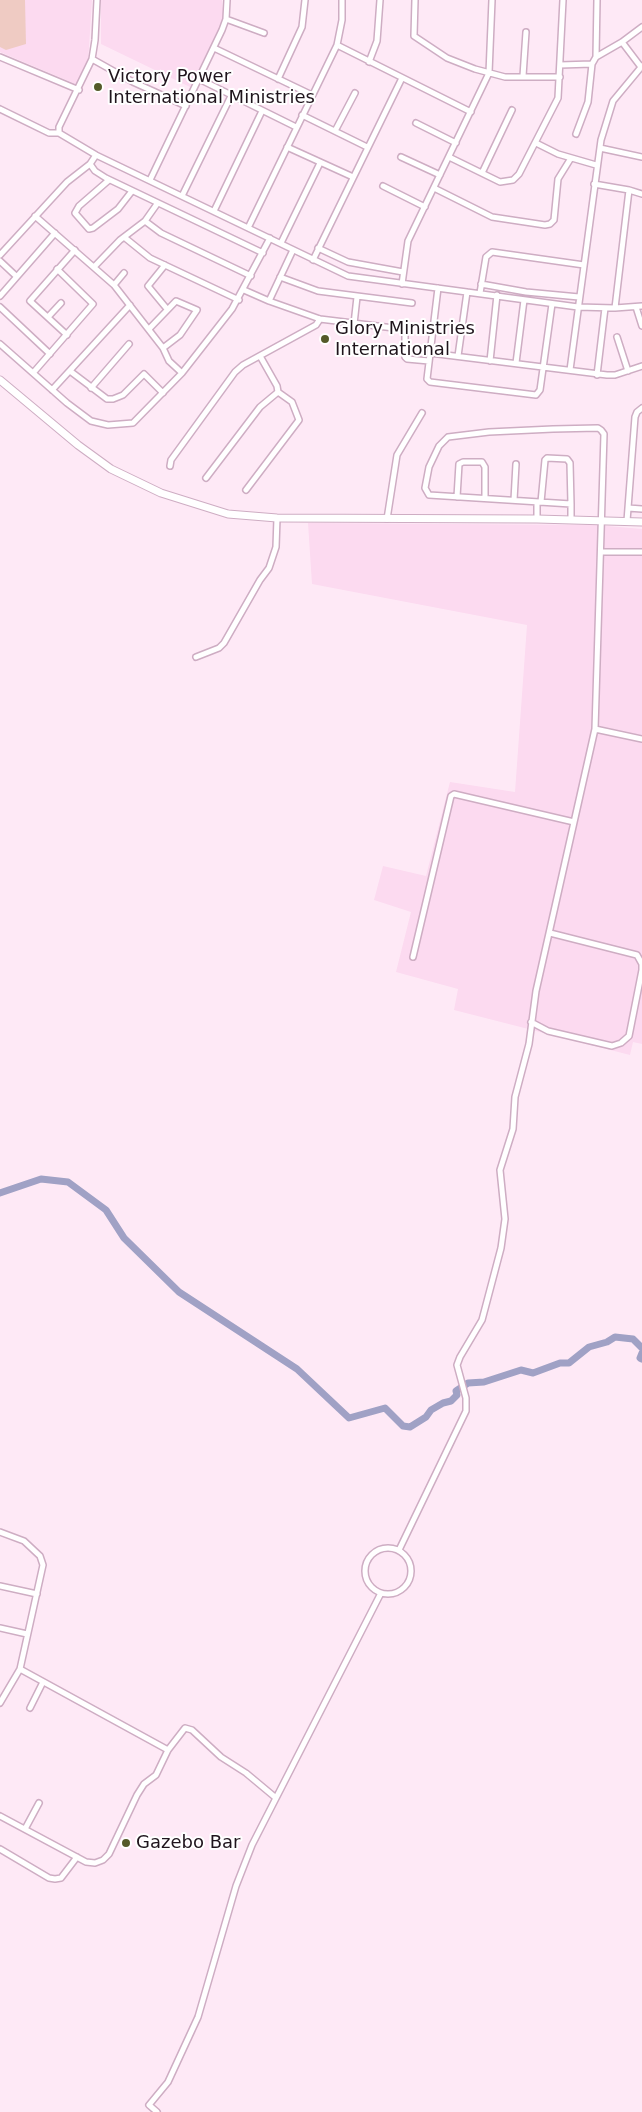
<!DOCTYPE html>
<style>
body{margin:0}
canvas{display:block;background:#fee9f6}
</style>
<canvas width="642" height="2112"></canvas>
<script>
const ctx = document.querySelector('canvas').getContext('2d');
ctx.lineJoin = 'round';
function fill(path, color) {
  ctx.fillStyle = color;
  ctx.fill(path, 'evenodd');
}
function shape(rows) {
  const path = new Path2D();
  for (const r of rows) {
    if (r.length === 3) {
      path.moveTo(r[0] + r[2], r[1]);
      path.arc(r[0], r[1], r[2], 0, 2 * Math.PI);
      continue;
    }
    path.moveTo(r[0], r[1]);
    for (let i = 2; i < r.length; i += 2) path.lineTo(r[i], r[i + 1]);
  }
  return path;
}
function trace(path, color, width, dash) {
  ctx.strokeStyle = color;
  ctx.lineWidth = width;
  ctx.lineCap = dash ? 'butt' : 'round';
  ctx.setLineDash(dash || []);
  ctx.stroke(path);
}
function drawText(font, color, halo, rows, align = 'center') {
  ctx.font = font + ' "DejaVu Sans",sans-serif';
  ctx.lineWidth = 4;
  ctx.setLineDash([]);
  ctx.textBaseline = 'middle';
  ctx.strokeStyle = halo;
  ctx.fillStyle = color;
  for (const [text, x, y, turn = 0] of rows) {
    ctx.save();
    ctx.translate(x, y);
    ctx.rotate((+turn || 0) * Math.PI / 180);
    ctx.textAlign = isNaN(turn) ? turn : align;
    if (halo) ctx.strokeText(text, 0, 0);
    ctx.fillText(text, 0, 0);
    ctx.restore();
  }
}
fill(shape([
 [0,0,92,0,88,63,78,85,0,52],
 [101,0,222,0,223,20,190,87,101,44],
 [308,523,596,525,642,529,642,1044,633,1042,630,1055,454,1010,458,989,396,972,411,912,374,900,383,866,426,876,450,782,515,792,527,625,312,584]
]), '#fcdaf0');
fill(shape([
 [0,0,25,0,26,44,6,50,0,47]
]), '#efcbc3');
trace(shape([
 [0,1193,41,1179,68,1182,106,1210,124,1238,179,1292,297,1369,349,1418,385,1408,403,1426,410,1427,426,1417,431,1410,443,1403,451,1401,457,1395,456,1391,468,1383,484,1382,521,1370,533,1373,560,1363,569,1363,589,1347,607,1342,615,1337,633,1339,642,1348],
 [642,1353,640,1358,642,1359]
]), '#a0a1c5', 7);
const minor = shape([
 [415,0,414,36,447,58,475,69,505,77,560,77],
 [226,19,264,33],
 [622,42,641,67],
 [337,45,471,112],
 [214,48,312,95],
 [0,57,79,90],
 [596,57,597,0],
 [92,59,133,82,186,106],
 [369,62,377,41,380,0],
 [560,65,592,64],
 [523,76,526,32],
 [199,79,296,127],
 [278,79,302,27,305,0],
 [0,109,49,133,59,133,96,155,348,276,578,307,615,308,642,306],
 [302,115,367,147],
 [416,123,456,143],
 [335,131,355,93],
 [59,133,59,127,92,59,95,40,97,0],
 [576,134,588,102,592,64,596,57,622,42,642,27],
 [536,143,558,154,596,165],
 [287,147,353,177],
 [600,148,642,157],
 [401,157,440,175],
 [449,157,500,182,513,180,519,174,558,98,563,0],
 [90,164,95,171,106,178,263,253],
 [482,173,512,110],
 [109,180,79,206,75,213,89,229,93,228,118,209,132,191],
 [150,180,222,30,226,19,227,0],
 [594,184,629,190,642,194],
 [383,186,425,207],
 [434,188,492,217,545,225,550,224,554,220,558,179,571,158],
 [182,196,231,96],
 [214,211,262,111],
 [35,216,114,285,163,348,169,361,182,373],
 [145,221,161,233,251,276],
 [248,228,337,45,342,20,342,0],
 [124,237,150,258,239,300],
 [281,243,320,163],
 [318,248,348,262,403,272],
 [0,255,67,182,90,164,96,155],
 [313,260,402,78],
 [0,261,16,276],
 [165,265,148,286,167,309],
 [94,267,120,240,145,221,157,204],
 [280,277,318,291,412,303],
 [402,284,408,241,489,73,492,0],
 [481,284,526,292,579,297],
 [114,285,124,273],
 [438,288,427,379,430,382,536,395,540,390,552,304],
 [244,290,269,301,320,319,402,329,405,332,405,357,407,359,429,361],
 [480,293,486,257,492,252,584,265],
 [0,296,55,233],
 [269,301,293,250],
 [0,307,50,354],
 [636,307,642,326],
 [615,308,629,190],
 [48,317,61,303],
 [354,324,357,297],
 [149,329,176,301,197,310,180,335,163,348],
 [67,335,30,301,75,250],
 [617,337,628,371],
 [0,344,67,403,91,421,108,425,133,423,182,373,232,309,270,238],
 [430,353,607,375,615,375,642,366],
 [458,356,467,292],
 [490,361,497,295],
 [516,363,524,300],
 [570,370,601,140,613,101,642,66],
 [70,371,107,399,113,399,123,395,144,374,163,393],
 [33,373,93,304,57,269],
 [597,375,605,308],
 [91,388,129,344],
 [52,390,130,305],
 [170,466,171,460,235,372,243,365,316,325,320,319],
 [206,478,260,407,278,392,277,386,260,356],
 [246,490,299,420,292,402,278,392],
 [457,497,459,464,463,462,482,462,485,467,485,498],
 [514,500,516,464],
 [541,502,545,460,547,458,567,459,570,463,571,504],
 [628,508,635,417,637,412,642,408],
 [387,519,397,455,422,413],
 [537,519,537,502],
 [627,521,628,508,642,509],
 [602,552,642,552],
 [196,657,219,648,224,643,260,580,269,568,276,547,277,518],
 [595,729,642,739],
 [413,957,451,796,454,794,574,822],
 [531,1022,548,1031,612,1046,621,1043,629,1036,642,970,642,964,637,955,550,933],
 [0,1532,24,1541,40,1556,43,1565,20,1669,0,1703],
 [388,1571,23],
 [399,1550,466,1411,466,1398,457,1365,460,1357,482,1320,501,1248,505,1219,500,1170,513,1129,515,1097,529,1044,536,991,595,729,604,434,601,430,598,428,553,429,489,432,448,437,439,446,429,467,425,488,429,495,571,504,571,520],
 [0,1586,37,1594],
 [0,1628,27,1634],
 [20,1669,168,1750],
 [30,1708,43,1682],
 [0,1816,86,1862,95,1863,103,1860,109,1854,137,1795,144,1784,156,1775,168,1750,185,1728,192,1730,221,1757,246,1773,276,1798],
 [25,1829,39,1803],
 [0,1849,49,1878,55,1879,61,1878,77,1857],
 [157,2112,149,2105,168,2082,198,2017,236,1886,252,1845,381,1593]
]);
const major = shape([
 [0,380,78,445,111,469,161,493,228,514,277,518,537,519,642,522]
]);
trace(minor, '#ceadc3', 8);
trace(major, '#ceadc3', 9);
trace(minor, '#fff', 5);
trace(major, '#fff', 7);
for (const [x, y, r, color] of [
 [98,87,5,"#545a29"],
 [325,339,5,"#545a29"],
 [126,1843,5,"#545a29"]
]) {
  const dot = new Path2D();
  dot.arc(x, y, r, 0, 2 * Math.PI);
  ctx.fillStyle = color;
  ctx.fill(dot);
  trace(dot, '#fff', 2);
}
drawText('18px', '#1f141c', '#fff', [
 ["Victory Power",108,77],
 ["International Ministries",108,98],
 ["Glory Ministries",335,329],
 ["International",335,350],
 ["Gazebo Bar",136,1843]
], 'left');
</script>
